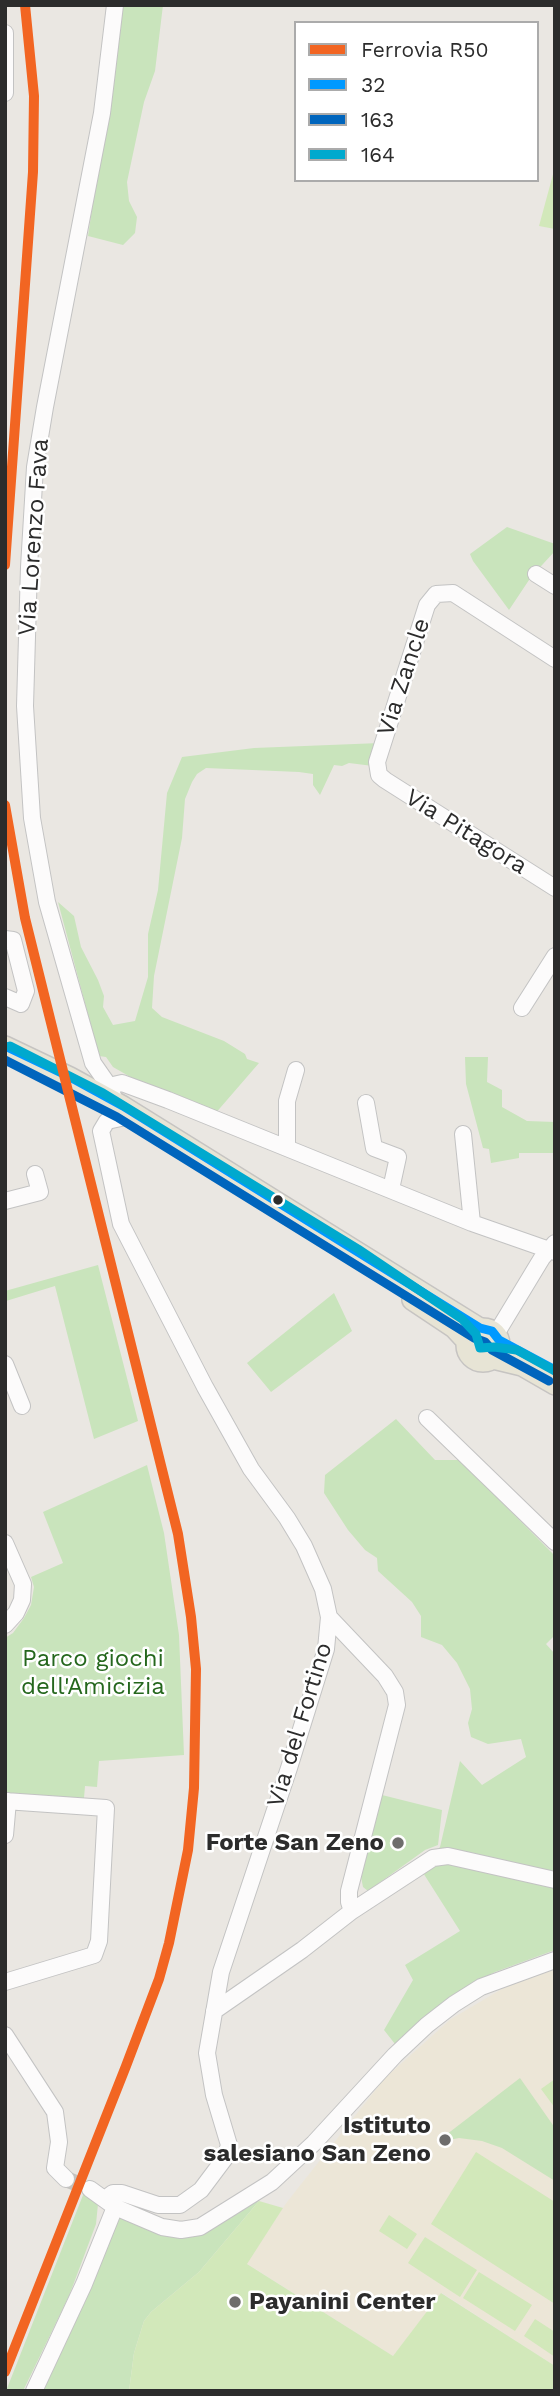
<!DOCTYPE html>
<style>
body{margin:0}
#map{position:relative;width:560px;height:2396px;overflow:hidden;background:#eae7e2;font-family:"Work Sans",sans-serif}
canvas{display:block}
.frame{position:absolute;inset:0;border:7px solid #2c2c2c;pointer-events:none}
.legend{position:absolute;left:294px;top:21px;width:245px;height:161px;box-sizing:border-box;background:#fff;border:2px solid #ababab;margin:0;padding:9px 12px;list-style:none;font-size:21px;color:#2c2c2c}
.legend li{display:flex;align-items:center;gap:14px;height:35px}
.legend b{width:35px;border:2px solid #ababab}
</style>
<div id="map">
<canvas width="560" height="2396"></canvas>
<div class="frame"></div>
<ul class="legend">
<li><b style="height:9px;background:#f26522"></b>Ferrovia R50</li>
<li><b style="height:9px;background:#09f"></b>32</li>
<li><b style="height:9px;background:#0065bd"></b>163</li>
<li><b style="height:9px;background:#00a9ce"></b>164</li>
</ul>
</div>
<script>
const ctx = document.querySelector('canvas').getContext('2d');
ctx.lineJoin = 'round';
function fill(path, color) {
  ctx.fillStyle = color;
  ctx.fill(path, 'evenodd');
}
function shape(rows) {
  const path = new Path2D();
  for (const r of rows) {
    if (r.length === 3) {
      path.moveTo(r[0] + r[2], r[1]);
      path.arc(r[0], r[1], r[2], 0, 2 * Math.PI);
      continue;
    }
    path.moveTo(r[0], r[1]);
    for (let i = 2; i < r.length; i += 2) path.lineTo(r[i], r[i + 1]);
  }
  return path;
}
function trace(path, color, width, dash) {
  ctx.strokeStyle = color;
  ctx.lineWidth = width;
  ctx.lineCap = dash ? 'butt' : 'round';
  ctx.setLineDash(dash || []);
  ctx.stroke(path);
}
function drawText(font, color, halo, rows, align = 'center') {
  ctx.font = font + ' "Work Sans",sans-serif';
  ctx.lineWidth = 5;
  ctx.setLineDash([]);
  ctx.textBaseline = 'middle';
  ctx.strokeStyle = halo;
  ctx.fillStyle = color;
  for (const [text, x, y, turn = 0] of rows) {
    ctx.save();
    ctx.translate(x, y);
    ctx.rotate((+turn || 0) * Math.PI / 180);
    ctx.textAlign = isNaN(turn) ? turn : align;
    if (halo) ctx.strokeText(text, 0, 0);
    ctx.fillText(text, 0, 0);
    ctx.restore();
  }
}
fill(shape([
 [555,1967,555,2366,442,2293,393,2356,246,2263,287,2202,385,2078,451,2019,512,1983]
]), '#ece6d7');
fill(shape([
 [122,5,163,5,155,71,144,102,127,182,129,201,137,217,135,233,123,245,88,236],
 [507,527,555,544,555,551,531,577,509,610,473,561,470,554],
 [380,743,373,766,349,763,342,766,334,765,320,795,313,785,313,774,299,772,206,768,197,774,192,782,185,799,182,838,154,976,152,1008,162,1017,224,1041,245,1054,247,1059,259,1063,214,1115,194,1103,134,1079,113,1067,106,1057,99,1056,58,902,74,916,81,947,98,980,104,996,103,1007,113,1025,135,1021,148,977,148,934,158,890,167,793,182,757,254,748],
 [465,1057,488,1057,487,1082,502,1090,502,1107,527,1121,555,1122,555,1153,519,1153,519,1158,491,1163,489,1149,483,1148,466,1084],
 [98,1265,138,1421,94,1439,55,1286,6,1301,5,1291],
 [334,1293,352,1331,271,1392,247,1363],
 [396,1419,435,1460,460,1460,555,1556,555,1635,546,1644,555,1654,555,1950,495,1972,462,1990,431,2013,395,2044,384,2030,413,1980,405,1965,460,1931,420,1868,440,1847,460,1761,482,1785,526,1757,521,1739,488,1744,471,1737,468,1723,472,1709,470,1689,457,1663,442,1645,421,1637,421,1616,412,1602,378,1571,377,1558,365,1550,348,1530,324,1493,325,1475],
 [147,1465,164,1533,179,1635,184,1755,99,1761,97,1787,85,1786,84,1798,5,1795,5,1638,13,1633,24,1618,31,1605,34,1587,31,1577,63,1563,43,1512],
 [382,1795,442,1810,438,1845,425,1850,368,1891,363,1887,361,1877],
 [520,2078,555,2128,555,2181,502,2148,482,2141,459,2138,444,2141,442,2138],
 [85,2190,98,2204,96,2224,69,2296,23,2391,6,2391],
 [257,2197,259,2201,199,2272,151,2312,144,2321,134,2353,129,2391,39,2391,117,2212,191,2235]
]), '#c9e4bc');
fill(shape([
 [555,167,555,229,539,226],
 [555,2079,555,2108,541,2089],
 [476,2152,555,2202,555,2304,431,2224],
 [259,2201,283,2208,247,2264,393,2356,441,2293,555,2366,555,2391,129,2391,134,2353,144,2321,151,2312,199,2272],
 [389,2215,417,2234,407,2249,379,2231],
 [425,2237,477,2270,460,2297,408,2263],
 [479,2272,532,2305,515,2331,463,2298],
 [535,2319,555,2332,555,2357,524,2336]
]), '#d2e8ba');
trace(shape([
 [66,2179,90,2189]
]), '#c4c2be', 16, [16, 8]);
const minor = shape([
 [5,33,5,93],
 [536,574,555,586],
 [555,659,453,593,436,594,427,605,377,762,379,775,385,780,555,888],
 [5,939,13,940,26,991,21,1004,5,997],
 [522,1008,555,956],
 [109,1086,122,1083,168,1100,472,1223,555,1252],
 [115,1101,109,1086,93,1063,47,902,32,818,25,706,29,567,35,467,45,407,102,113,115,5],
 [366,1103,374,1148,398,1157,391,1189],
 [463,1134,472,1223],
 [287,1148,287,1101,296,1070],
 [5,1201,40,1192,35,1174],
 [496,1334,542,1258,555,1243],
 [5,1364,22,1406],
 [427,1418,555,1542],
 [5,1543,23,1584,22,1600,16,1613,5,1625],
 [329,1617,385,1676,395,1692,397,1705,349,1891,349,1902,352,1911],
 [5,1801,106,1808,99,1941,94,1955,5,1982],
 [5,1835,8,1801],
 [214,2011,302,1950,352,1911,433,1858,448,1856,555,1880],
 [5,2035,55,2112,59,2142,55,2168,66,2179],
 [90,2189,115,2207,162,2227,181,2230,200,2227,272,2182,314,2143,395,2055,427,2025,454,2004,481,1987,555,1960],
 [105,2199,113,2193,122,2193,158,2205,180,2205,201,2190,225,2158,229,2145,214,2095,207,2053,221,1972,289,1768,326,1649,329,1617,323,1589,304,1546,287,1518,251,1469,205,1387,121,1224,101,1131,107,1121,121,1118],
 [34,2391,84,2284,115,2207]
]);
const major = shape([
 [5,1046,70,1077,123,1106,480,1328],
 [412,1300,454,1328,466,1341],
 [483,1345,17],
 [493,1359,522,1366,555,1385]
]);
trace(minor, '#c3c3c3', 18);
trace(major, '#c6c4c2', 22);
trace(minor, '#fcfbfb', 16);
trace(major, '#e7e4d5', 19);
trace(shape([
 [5,1046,70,1077,123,1106,480,1328,492,1331,499,1340,555,1370]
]), '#09f', 9);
trace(shape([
 [5,1060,117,1117,474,1338,485,1342,492,1350,549,1381]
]), '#0065bd', 9);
trace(shape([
 [10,1046,103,1093,358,1249,462,1319,476,1334,480,1348,494,1347,517,1350,555,1371]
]), '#00a9ce', 9);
trace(shape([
 [5,565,33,172,34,96,25,5],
 [5,805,25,918,178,1534,191,1617,196,1669,194,1788,188,1850,169,1943,159,1979,126,2066,5,2372]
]), '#f26522', 10);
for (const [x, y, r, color] of [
 [278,1200,6,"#2c2c2c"],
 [398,1843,7,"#6e6d6c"],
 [445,2140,7,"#6e6d6c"],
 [235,2302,7,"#6e6d6c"]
]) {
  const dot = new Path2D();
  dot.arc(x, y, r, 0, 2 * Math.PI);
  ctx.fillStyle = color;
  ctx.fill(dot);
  trace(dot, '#fff', 2.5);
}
drawText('24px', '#2c2c2c', '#fff', [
 ["Via Lorenzo Fava",34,537,-86],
 ["Via Zancle",404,677,-72],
 ["Via Pitagora",466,832,32],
 ["Via del Fortino",300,1725,-73]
]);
drawText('24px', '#25671d', '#fff', [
 ["Parco giochi",93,1659],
 ["dell'Amicizia",93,1687]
]);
drawText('bold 24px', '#2c2c2c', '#fff', [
 ["Forte San Zeno",384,1843],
 ["Istituto",431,2126],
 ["salesiano San Zeno",431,2154],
 ["Payanini Center",249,2302,"left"]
], 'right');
</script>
